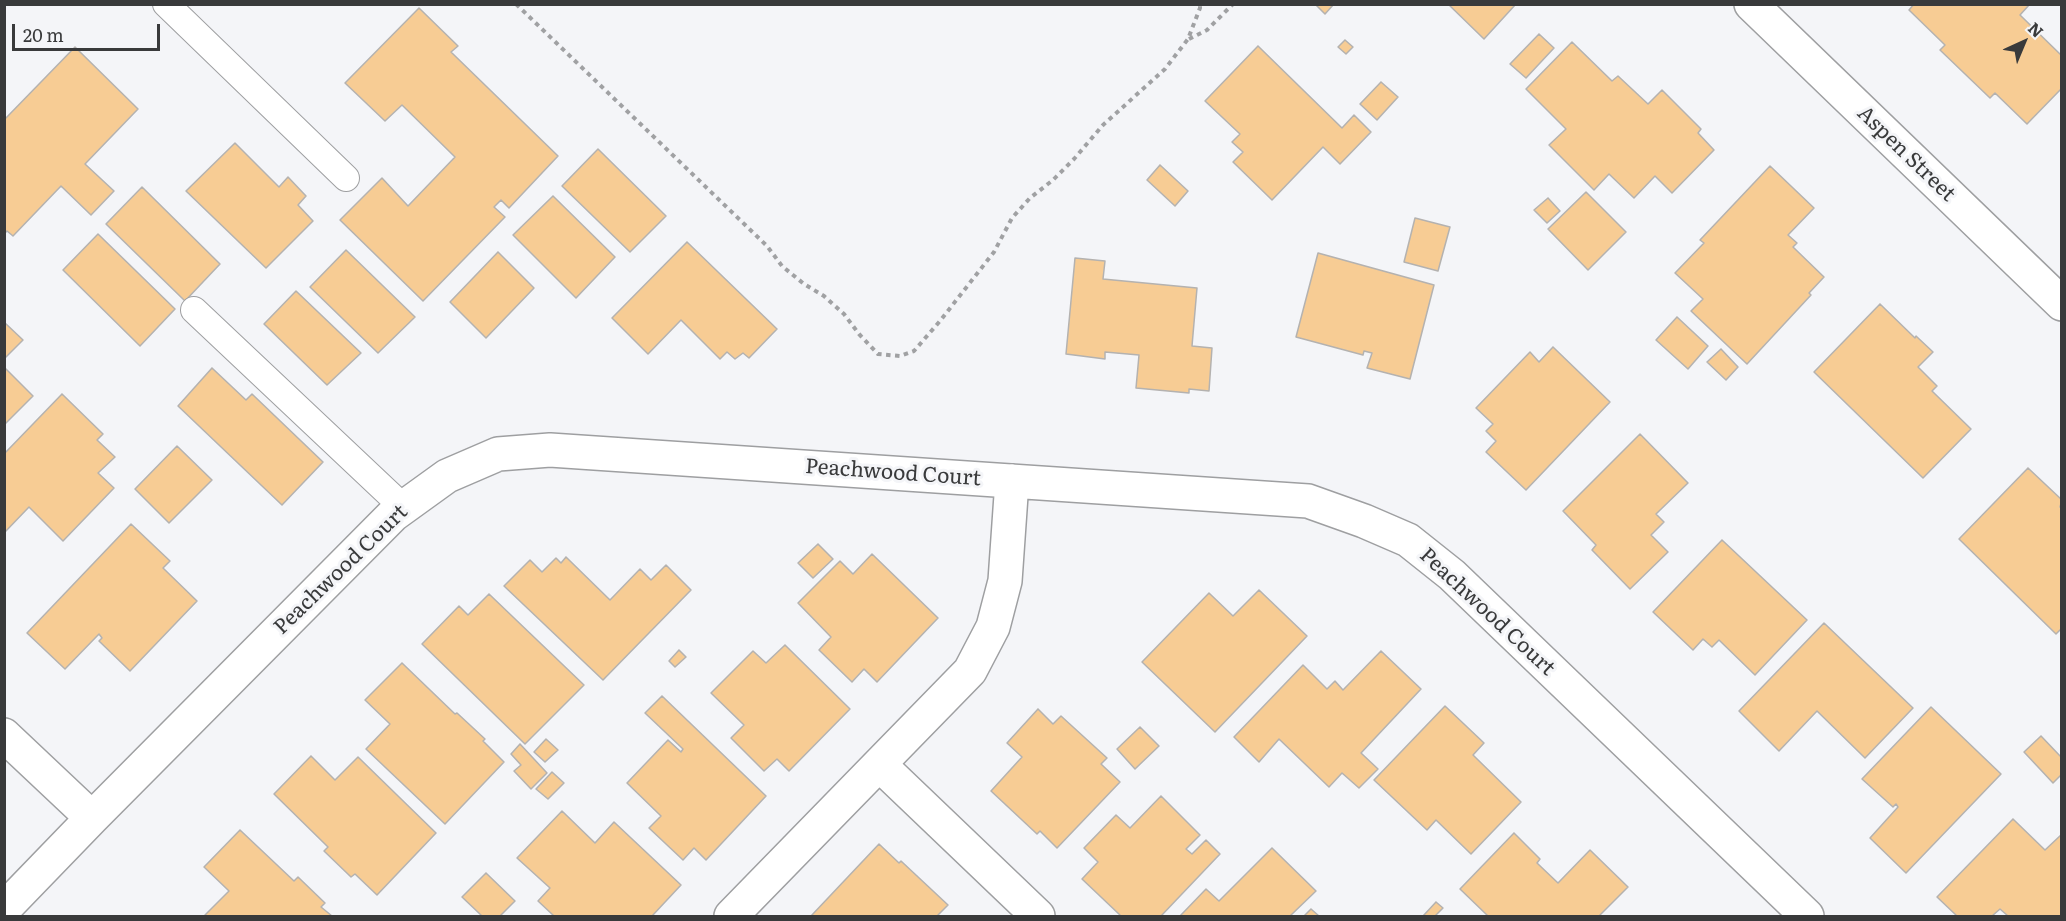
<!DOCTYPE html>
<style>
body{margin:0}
#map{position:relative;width:2066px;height:921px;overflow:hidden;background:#f4f5f8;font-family:Literata,serif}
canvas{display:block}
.frame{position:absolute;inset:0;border:6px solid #393a3b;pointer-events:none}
.north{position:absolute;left:1994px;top:12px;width:60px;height:60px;-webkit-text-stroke:4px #f4f5f8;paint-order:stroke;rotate:44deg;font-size:16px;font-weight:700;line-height:24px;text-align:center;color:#393a3b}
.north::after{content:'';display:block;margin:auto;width:21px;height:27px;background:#393a3b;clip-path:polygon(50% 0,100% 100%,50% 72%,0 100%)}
.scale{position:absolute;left:12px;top:24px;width:148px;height:27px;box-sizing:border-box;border:3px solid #393a3b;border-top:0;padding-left:8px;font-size:18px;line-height:21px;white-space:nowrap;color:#393a3b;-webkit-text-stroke:4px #f4f5f8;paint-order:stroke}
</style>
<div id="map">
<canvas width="2066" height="921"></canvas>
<div class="frame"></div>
<div class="north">N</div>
<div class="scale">20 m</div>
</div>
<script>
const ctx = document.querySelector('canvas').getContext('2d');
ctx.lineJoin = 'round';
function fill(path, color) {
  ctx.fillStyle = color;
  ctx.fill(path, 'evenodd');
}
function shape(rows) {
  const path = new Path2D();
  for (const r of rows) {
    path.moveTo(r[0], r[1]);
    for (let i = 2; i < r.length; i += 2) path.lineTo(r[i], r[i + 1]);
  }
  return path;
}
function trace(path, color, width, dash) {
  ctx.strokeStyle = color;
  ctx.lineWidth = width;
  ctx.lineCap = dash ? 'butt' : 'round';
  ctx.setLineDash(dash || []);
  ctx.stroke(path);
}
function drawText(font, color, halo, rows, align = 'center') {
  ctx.font = font + ' Literata,serif';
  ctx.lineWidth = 6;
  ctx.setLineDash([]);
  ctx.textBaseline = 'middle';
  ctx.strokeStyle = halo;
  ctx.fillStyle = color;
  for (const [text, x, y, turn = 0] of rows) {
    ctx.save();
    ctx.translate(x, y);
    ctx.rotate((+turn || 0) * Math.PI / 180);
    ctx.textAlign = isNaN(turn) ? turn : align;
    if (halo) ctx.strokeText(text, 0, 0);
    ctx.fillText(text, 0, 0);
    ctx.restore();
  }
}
const building = shape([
 [1315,4,1334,4,1325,14,1315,4],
 [1448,4,1516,4,1484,39,1448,4],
 [1914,4,2030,4,2020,15,2062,56,2062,88,2027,124,1995,93,1990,98,1940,50,1945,45,1909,10,1914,4],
 [419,8,458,46,451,52,558,156,509,208,501,200,494,207,505,217,423,301,340,220,382,178,408,206,455,157,402,105,385,121,345,83,419,8],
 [1539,34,1554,48,1526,78,1510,64,1539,34],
 [1345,40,1353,47,1346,54,1338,47,1345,40],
 [1572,42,1612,81,1618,76,1648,104,1662,90,1701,129,1698,133,1714,150,1672,193,1655,176,1634,198,1609,174,1594,190,1549,145,1566,129,1526,89,1572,42],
 [1258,46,1342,128,1354,115,1371,132,1340,164,1323,147,1272,200,1233,162,1243,152,1232,142,1240,134,1205,101,1258,46],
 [75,47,138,109,85,164,114,191,91,215,61,186,13,236,7,231,4,234,4,120,75,47],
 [1381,82,1398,97,1377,120,1360,104,1381,82],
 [235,143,279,187,288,177,306,196,298,205,313,221,266,268,186,191,235,143],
 [598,149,666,216,630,252,562,186,598,149],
 [1160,165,1188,191,1175,206,1147,180,1160,165],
 [1770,166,1814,208,1788,235,1797,243,1793,247,1824,277,1809,293,1811,295,1747,364,1691,311,1703,299,1675,273,1704,243,1700,240,1770,166],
 [142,187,220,264,185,301,106,224,142,187],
 [1586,192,1626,232,1588,270,1548,229,1586,192],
 [553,196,615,257,576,298,513,235,553,196],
 [1548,198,1560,211,1547,223,1534,210,1548,198],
 [1415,218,1450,227,1438,271,1404,262,1415,218],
 [98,234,175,309,140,346,63,270,98,234],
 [687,242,777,329,749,358,743,353,735,359,727,352,720,359,681,320,648,354,612,318,687,242],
 [346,250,415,317,378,353,310,287,346,250],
 [498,252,534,288,486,338,450,302,498,252],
 [1318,253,1434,285,1410,379,1367,368,1372,353,1364,351,1363,355,1296,337,1318,253],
 [1075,258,1105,261,1103,279,1197,288,1192,346,1212,348,1209,391,1189,389,1189,393,1136,388,1139,355,1105,352,1105,359,1066,354,1075,258],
 [296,291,361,353,327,385,264,324,296,291],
 [1880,304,1915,338,1916,336,1933,352,1918,367,1937,386,1932,391,1971,429,1923,478,1814,372,1880,304],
 [1677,317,1708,346,1688,369,1656,340,1677,317],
 [4,322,23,340,4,359,4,322],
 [1553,347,1610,402,1526,490,1486,452,1496,441,1486,431,1493,424,1476,408,1530,352,1539,362,1553,347],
 [1721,349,1738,367,1726,380,1707,362,1721,349],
 [4,367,33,396,4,425,4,367],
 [212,368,246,400,252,394,323,462,282,505,178,406,212,368],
 [62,394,103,434,97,440,115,457,98,473,114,488,63,541,29,507,5,532,4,454,62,394],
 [1640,434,1688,483,1656,514,1664,522,1651,535,1668,552,1630,589,1592,550,1596,545,1563,511,1640,434],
 [177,446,212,480,169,523,135,489,177,446],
 [2028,468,2062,500,2060,507,2062,508,2062,628,2056,634,1959,539,2028,468],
 [131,524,170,561,163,568,197,601,130,671,99,641,102,638,99,634,65,669,27,633,131,524],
 [1722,540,1807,620,1755,675,1719,640,1712,647,1703,639,1693,650,1653,612,1722,540],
 [818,544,833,559,813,578,798,563,818,544],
 [872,554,938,618,877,682,864,669,852,682,819,650,831,637,798,603,840,561,853,574,872,554],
 [566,557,610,600,640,569,651,580,666,565,691,590,603,680,504,586,530,560,542,572,556,558,561,563,566,557],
 [1259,590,1307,636,1215,732,1142,662,1209,593,1233,616,1259,590],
 [489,594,584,685,525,744,422,644,459,606,468,615,489,594],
 [1824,623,1913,708,1865,758,1817,711,1779,751,1739,711,1824,623],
 [785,645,850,709,789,771,777,759,764,771,731,738,744,725,711,693,753,651,766,663,785,645],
 [679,650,686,657,675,667,669,661,679,650],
 [1381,651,1421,689,1361,753,1378,769,1359,788,1342,773,1329,787,1279,739,1259,762,1234,737,1303,665,1327,689,1335,681,1343,690,1381,651],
 [402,663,455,714,457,713,485,739,483,741,504,762,445,824,366,749,390,724,365,700,402,663],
 [662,696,766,796,706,860,694,848,683,860,649,828,661,816,627,783,668,740,681,752,683,749,645,713,662,696],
 [1445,706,1484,743,1473,755,1521,802,1471,854,1436,820,1427,830,1374,780,1445,706],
 [1931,707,2001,774,1906,873,1870,838,1898,807,1896,804,1893,807,1862,779,1931,707],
 [1038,709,1053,724,1061,716,1107,758,1101,764,1120,782,1057,848,1040,831,1037,834,991,791,1022,757,1007,743,1038,709],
 [1140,727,1159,746,1135,769,1117,749,1140,727],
 [2041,736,2062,758,2062,774,2053,783,2024,752,2041,736],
 [546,739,558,750,545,762,534,752,546,739],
 [520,744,547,773,531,789,514,771,521,765,511,754,520,744],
 [311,756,335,780,358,757,436,833,377,895,355,874,351,877,324,851,328,847,274,794,311,756],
 [552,772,564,783,548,799,536,789,552,772],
 [1161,796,1200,835,1186,849,1192,854,1206,840,1220,854,1161,916,1121,916,1082,879,1098,862,1084,848,1116,815,1130,828,1161,796],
 [562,811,595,843,614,822,681,885,652,916,554,916,538,901,550,888,517,858,562,811],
 [2013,819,2045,850,2062,834,2062,916,2008,916,2000,909,1992,916,1957,916,1937,897,2013,819],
 [240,830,294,881,298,877,325,903,321,907,332,916,207,916,205,915,229,891,204,867,240,830],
 [1514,833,1540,859,1537,863,1558,883,1590,850,1628,887,1599,916,1488,916,1460,889,1514,833],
 [879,844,899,863,901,861,948,905,937,916,811,916,879,844],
 [1272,848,1316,891,1290,916,1180,916,1206,889,1219,901,1272,848],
 [486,873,515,901,500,916,482,916,462,897,486,873],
 [1436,902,1443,908,1435,916,1423,916,1436,902],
 [1311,909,1319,916,1304,916,1311,909]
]);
fill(building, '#f7cc94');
trace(building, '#b4b2b0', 1.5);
const lane = shape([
 [166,4,346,178],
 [194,310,404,508]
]);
const street = shape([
 [1751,4,2062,304],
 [4,735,92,818],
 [880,765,1038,916],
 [4,909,92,818,393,515,447,476,498,454,550,450,1308,501,1364,521,1408,540,1452,575,1807,916],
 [731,916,970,671,993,627,1005,581,1012,481]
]);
trace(lane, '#9e9fa1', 28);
trace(street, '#9e9fa1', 36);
trace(shape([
 [516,4,767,246,782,266,804,284,824,296,844,314,859,334,878,354,900,356,914,351,940,321,994,252,1012,218,1030,198,1053,180,1074,159,1103,125,1165,69,1188,39,1200,8,1200,4],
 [1189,39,1207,30,1233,4]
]), '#a0a1a3', 4, [4.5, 4.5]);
trace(lane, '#fff', 26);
trace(street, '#fff', 33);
drawText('21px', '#393a3b', '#f4f5f8', [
 ["Aspen Street",1906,154,44],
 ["Peachwood Court",893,473,4],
 ["Peachwood Court",341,570,-44],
 ["Peachwood Court",1487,612,43]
]);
</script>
